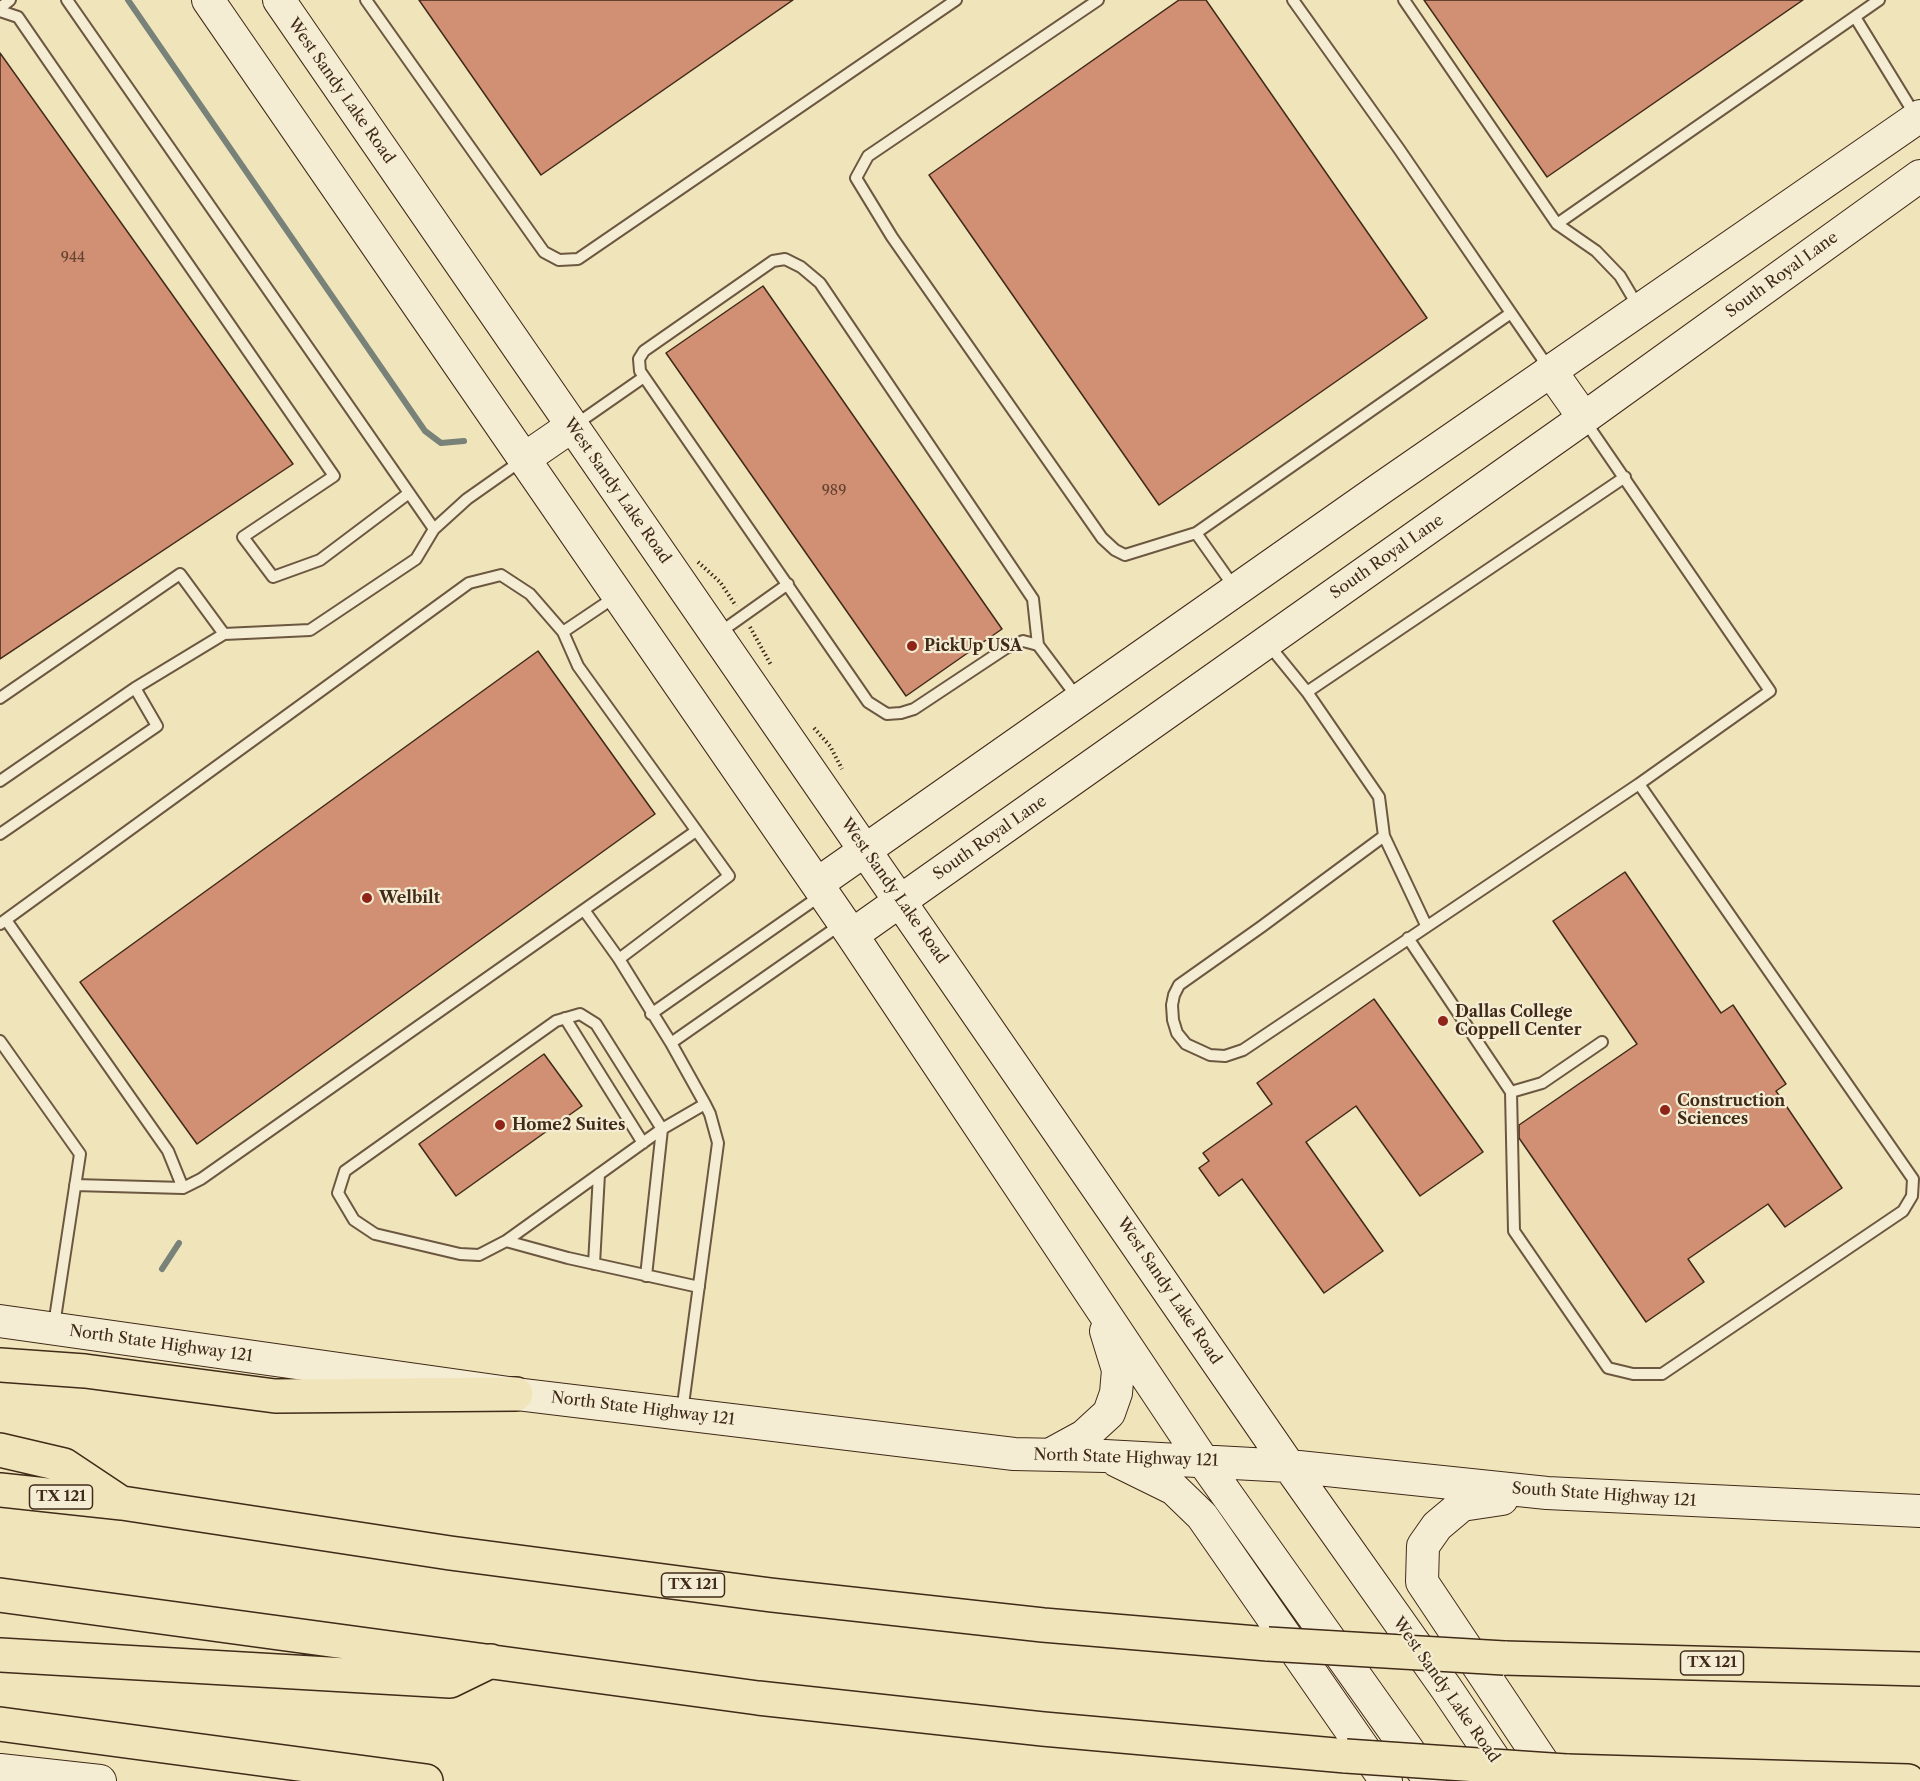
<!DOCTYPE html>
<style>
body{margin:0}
canvas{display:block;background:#f0e4bb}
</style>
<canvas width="1920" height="1781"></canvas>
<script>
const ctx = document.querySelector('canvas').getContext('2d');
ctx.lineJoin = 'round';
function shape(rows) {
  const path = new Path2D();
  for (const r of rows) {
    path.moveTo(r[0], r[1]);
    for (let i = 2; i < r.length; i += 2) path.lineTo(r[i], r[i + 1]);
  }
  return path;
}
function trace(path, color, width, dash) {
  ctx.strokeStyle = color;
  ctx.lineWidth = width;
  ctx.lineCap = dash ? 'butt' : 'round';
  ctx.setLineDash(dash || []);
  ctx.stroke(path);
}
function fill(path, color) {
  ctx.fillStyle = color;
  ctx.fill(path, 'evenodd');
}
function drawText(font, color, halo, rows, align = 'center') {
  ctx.font = font + ' "Libre Caslon Text",serif';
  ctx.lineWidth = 4.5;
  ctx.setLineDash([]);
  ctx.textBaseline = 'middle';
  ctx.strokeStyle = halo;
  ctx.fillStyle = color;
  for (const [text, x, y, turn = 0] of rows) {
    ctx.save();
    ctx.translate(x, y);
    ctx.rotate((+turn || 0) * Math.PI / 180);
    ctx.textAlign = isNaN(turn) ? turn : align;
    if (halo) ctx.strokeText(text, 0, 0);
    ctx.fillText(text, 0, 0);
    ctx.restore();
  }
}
trace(shape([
 [128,0,425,431,441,443,464,441],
 [162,1269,179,1243]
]), '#788279', 6);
const building = shape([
 [419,0,793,0,541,175,419,0],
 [1179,0,1206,0,1427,318,1159,505,929,175,1179,0],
 [1424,0,1803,0,1547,177,1424,0],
 [0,53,293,464,0,659,0,53],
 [763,286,1002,629,906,696,666,353,763,286],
 [538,651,655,814,197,1144,80,982,538,651],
 [1625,872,1721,1013,1733,1005,1786,1084,1776,1091,1842,1188,1785,1227,1768,1204,1688,1259,1704,1282,1646,1322,1519,1138,1519,1125,1637,1044,1553,921,1625,872],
 [1374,999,1483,1152,1420,1196,1356,1106,1306,1142,1383,1251,1324,1293,1242,1179,1219,1196,1199,1168,1209,1161,1203,1153,1272,1104,1257,1083,1374,999],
 [544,1054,582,1106,456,1196,419,1144,544,1054]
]);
fill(building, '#d18f74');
trace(building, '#402a18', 1.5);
const lane = shape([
 [67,0,434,529],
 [366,0,544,252,559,260,578,259,956,0],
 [1098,0,868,156,856,178,892,237,1102,538,1115,550,1125,555,1196,533],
 [1293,0,1399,149,1511,313],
 [1404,0,1557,224,1879,0],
 [0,8,10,0],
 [0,11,18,17,334,476,243,537,273,577,320,560,409,493],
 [1855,17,1915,115],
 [1557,224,1596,251,1620,276,1639,308],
 [575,425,644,377],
 [1234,587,1196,533,1511,313,1548,367],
 [563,632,578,666,729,876,619,959,671,1043,705,1104,710,1114,718,1143,682,1412],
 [719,633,788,584],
 [1268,644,1307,692,1379,797,1384,836,1426,925],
 [1038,645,1033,599,820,283,801,267,785,259,773,261,644,351,639,359,640,371,868,702,887,714,901,713,914,709,1006,648,1023,641,1038,645,1077,697],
 [1307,692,1625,477],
 [0,698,180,574,224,634],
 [0,781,135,688,224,634,310,630,416,559,434,529,467,499,521,461],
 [0,834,157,726,135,688],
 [1384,836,1261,927,1179,985,1174,995,1172,1005,1173,1020,1177,1033,1186,1044,1210,1055,1225,1056,1243,1050,1639,784,1770,691,1585,421],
 [584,910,619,959],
 [6,920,168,1151,183,1188],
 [0,924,469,583,501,575,530,594,563,632,615,597],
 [1408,938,1511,1092,1514,1231,1608,1368,1633,1374,1662,1374,1903,1211,1912,1196,1913,1179,1639,784],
 [651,1014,820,896],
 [565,1018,643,1143],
 [0,1041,80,1154,54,1325],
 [671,1043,840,925],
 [1511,1092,1542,1083,1602,1042],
 [75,1185,183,1188,201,1179,696,831],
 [506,1241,662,1129],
 [594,1264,599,1174],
 [646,1276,662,1129],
 [699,1287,568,1258,506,1241,479,1255,460,1254,375,1234,354,1220,338,1193,345,1171,556,1021,580,1014,596,1024,662,1129,705,1104]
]);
const secondary = shape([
 [208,0,852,935,1203,1461,1430,1781],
 [279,0,1289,1466,1446,1688,1509,1781],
 [1550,370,1584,418],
 [524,459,572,426],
 [817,884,1380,489,1920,116],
 [852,935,1584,418,1920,176],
 [0,1321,516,1394,1014,1454,1105,1456,1289,1466,1547,1493,1920,1511],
 [1051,1454,1084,1436,1109,1413,1116,1393,1118,1370,1106,1331],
 [1117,1461,1174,1489,1202,1516,1386,1781],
 [1502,1499,1462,1505,1437,1526,1423,1546,1422,1582,1555,1781],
 [0,1770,100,1781]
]);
const highway = shape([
 [0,1365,85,1371,275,1396,516,1394],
 [0,1450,64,1465,118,1501],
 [0,1490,122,1503,450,1553,771,1595,1043,1625,1268,1644],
 [0,1595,758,1698,1043,1729,1346,1756],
 [0,1655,450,1681,491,1661],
 [1504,1658,1920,1669],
 [0,1724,426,1781],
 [1566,1771,1908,1781]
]);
trace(lane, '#6c5841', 14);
trace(secondary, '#402a18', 34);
trace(highway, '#402a18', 36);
trace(shape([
 [698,562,720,582,736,606],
 [750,627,771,665],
 [814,728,830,746,842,769]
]), '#402a18', 4, [1.5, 3]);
trace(lane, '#f5edd3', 10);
trace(secondary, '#f5edd3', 32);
trace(highway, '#f0e4bb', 33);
const highwayBridge = shape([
 [1268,1644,1504,1658],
 [1346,1756,1566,1771]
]);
trace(highwayBridge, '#402a18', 36, []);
trace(highwayBridge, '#f0e4bb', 33);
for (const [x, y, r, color] of [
 [912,646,6,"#8f2418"],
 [367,898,6,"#8f2418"],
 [1443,1021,6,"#8f2418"],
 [1665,1110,6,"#8f2418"],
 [500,1125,6,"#8f2418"]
]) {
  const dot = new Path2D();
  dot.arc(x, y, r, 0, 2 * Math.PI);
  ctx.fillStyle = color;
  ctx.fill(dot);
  trace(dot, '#f5edd3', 2);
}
drawText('14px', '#64432f', null, [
 ["944",73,258],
 ["989",834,491]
]);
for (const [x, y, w] of [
 [61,1497,63],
 [693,1585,63],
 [1712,1663,63]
]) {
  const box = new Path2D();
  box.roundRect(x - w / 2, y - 12, w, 24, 4.5);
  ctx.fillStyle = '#f5edd3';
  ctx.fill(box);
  trace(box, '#402a18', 1.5);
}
drawText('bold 15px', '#402a18', null, [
 ["TX 121",61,1497],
 ["TX 121",693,1585],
 ["TX 121",1712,1663]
]);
drawText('16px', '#402a18', '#f5edd3', [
 ["West Sandy Lake Road",341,91,55],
 ["South Royal Lane",1782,275,-36],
 ["West Sandy Lake Road",617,491,55],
 ["South Royal Lane",1387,557,-35],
 ["South Royal Lane",990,838,-35],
 ["West Sandy Lake Road",894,891,55],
 ["West Sandy Lake Road",1169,1291,56],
 ["North State Highway 121",161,1344,8],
 ["North State Highway 121",643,1409,7],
 ["North State Highway 121",1126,1458,2],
 ["South State Highway 121",1604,1495,4],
 ["West Sandy Lake Road",1446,1690,55]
]);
drawText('bold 16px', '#402a18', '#f5edd3', [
 ["PickUp USA",924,646],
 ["Welbilt",379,898],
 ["Dallas College",1455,1012],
 ["Coppell Center",1455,1030],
 ["Construction",1677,1101],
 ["Sciences",1677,1119],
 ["Home2 Suites",512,1125]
], 'left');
</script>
